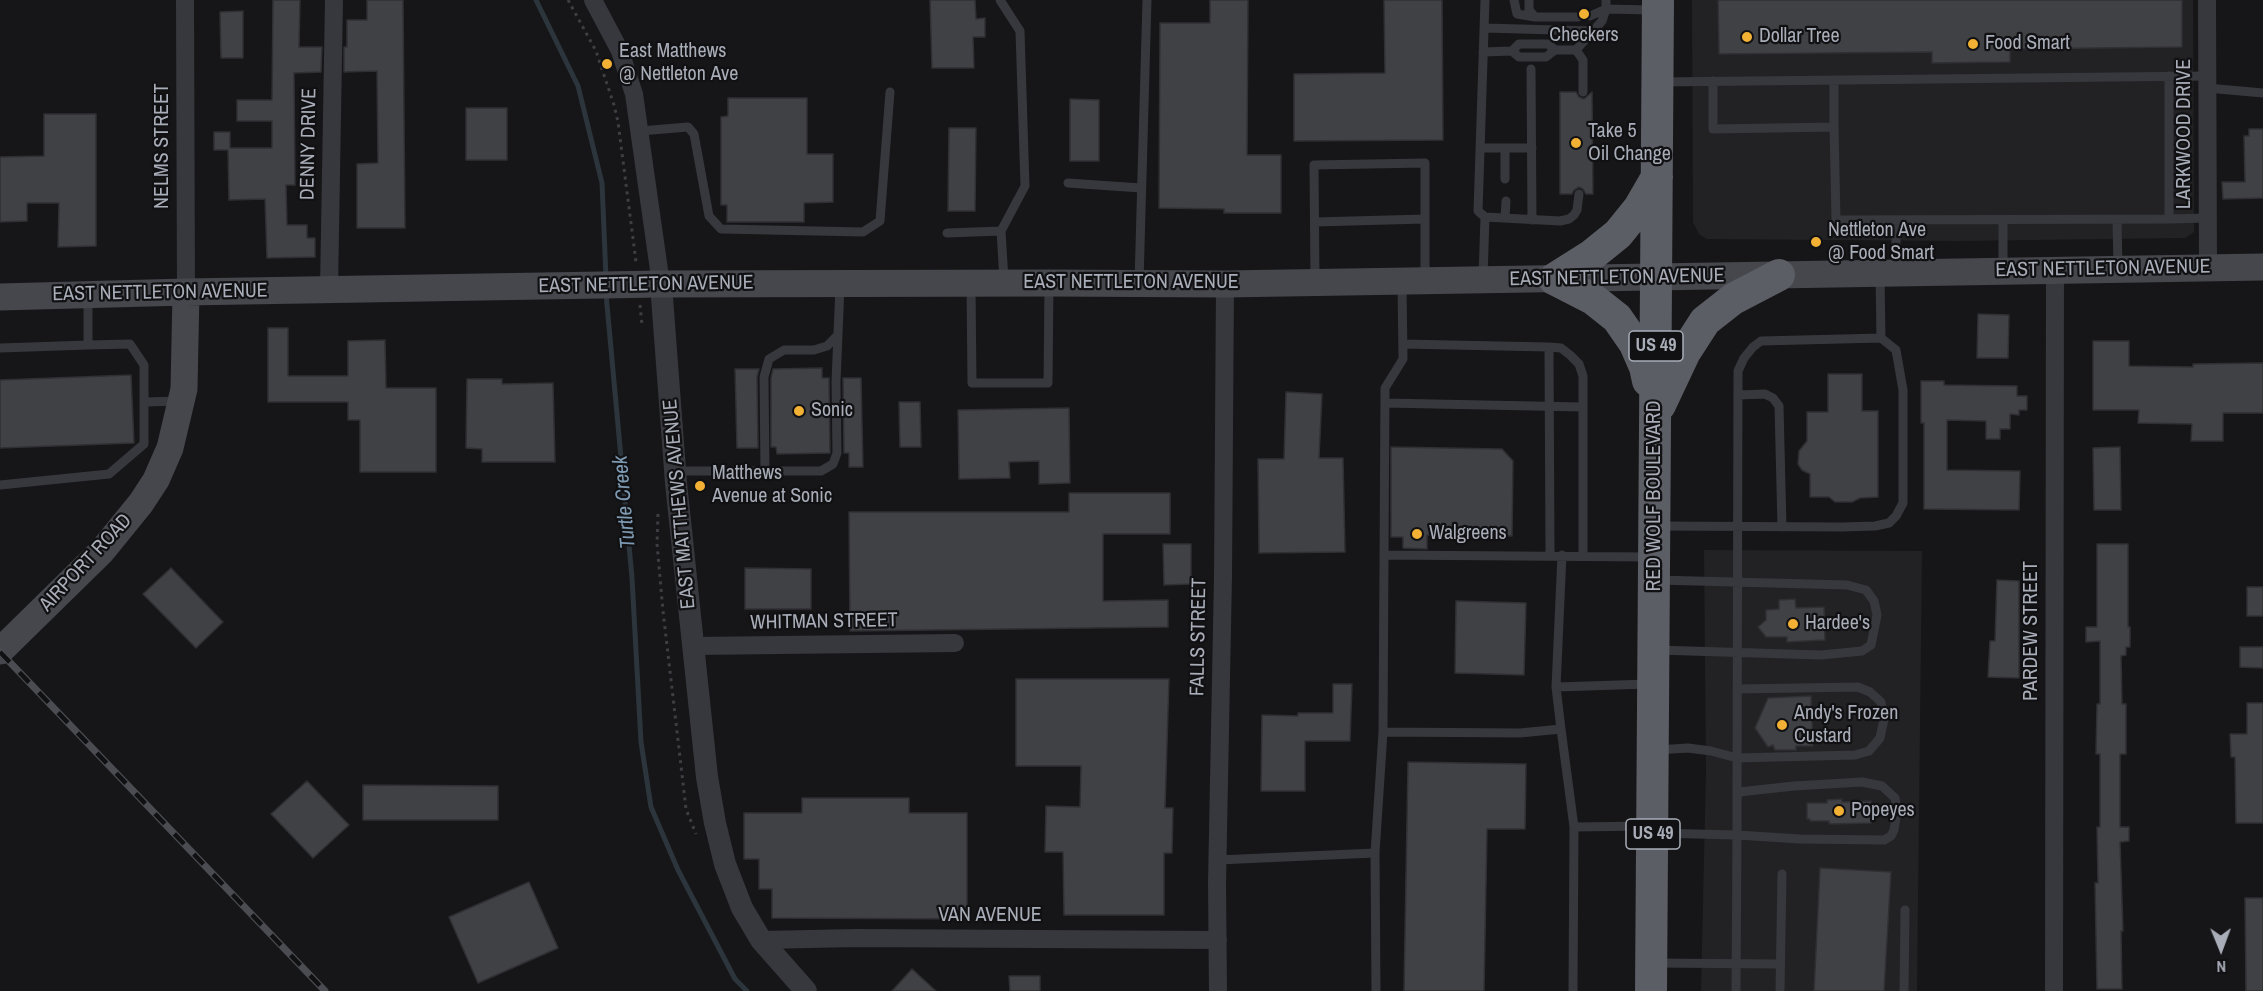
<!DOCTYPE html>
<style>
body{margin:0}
#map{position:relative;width:2263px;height:991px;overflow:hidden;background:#161618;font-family:"Archivo Narrow",sans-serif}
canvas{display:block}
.north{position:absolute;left:2191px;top:919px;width:60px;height:60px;-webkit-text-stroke:4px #111113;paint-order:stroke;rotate:179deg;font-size:16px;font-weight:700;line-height:24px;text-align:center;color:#a8adb8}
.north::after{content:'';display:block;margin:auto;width:21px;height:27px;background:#a8adb8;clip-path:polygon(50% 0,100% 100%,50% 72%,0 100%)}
</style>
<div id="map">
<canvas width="2263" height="991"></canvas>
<div class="north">N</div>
</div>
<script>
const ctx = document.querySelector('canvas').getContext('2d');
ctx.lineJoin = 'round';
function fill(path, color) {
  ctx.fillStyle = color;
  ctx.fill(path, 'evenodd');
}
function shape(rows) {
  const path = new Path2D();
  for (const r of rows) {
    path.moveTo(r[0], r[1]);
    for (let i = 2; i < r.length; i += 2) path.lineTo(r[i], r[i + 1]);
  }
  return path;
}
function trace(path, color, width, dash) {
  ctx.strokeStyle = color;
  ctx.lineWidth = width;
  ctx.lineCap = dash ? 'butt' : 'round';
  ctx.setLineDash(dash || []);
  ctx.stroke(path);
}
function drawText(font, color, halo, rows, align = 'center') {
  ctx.font = font + ' "Archivo Narrow",sans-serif';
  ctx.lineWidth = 4.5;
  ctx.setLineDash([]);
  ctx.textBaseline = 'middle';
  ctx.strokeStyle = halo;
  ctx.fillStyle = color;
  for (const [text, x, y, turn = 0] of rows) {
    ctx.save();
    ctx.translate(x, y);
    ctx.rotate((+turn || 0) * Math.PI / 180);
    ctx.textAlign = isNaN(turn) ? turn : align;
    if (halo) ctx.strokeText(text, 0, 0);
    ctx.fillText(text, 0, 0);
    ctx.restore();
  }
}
fill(shape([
 [1692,0,2193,0,2194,232,2185,238,1958,241,1707,239,1699,234,1693,222],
 [1704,550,1922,551,1917,991,1701,991,1706,771]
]), '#222225');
trace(shape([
 [536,0,578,86,602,183,606,278],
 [606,294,632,578,641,742,651,807,678,870,735,979,747,991]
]), '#2c353c', 5);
const building = shape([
 [273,0,300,0,299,47,322,47,321,72,294,73,295,185,286,185,287,225,307,225,307,238,315,238,315,257,267,258,265,199,229,200,228,150,214,150,214,132,230,132,230,148,272,148,272,121,237,121,237,100,272,100,273,0],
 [367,0,403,0,405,228,357,228,357,164,378,163,377,71,344,72,344,47,347,47,347,20,367,20,367,0],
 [930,0,975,0,976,19,985,18,985,37,973,37,974,68,932,68,930,0],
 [1210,0,1248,0,1247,155,1281,155,1281,213,1224,213,1224,209,1159,208,1160,23,1210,23,1210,0],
 [1384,0,1442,0,1443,140,1294,141,1294,74,1385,73,1384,0],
 [1718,0,2182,0,2182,47,2010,49,2010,62,1932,63,1932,52,1719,54,1718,0],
 [243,11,243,58,221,58,220,12,243,11],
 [1560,92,1576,92,1579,97,1584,99,1592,92,1593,194,1586,194,1583,189,1579,187,1574,190,1572,194,1560,194,1560,92],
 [728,98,807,98,807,154,833,154,833,202,804,203,804,222,727,222,727,205,721,205,721,117,728,116,728,98],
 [1070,99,1099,100,1099,161,1070,161,1070,99],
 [466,108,507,108,507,160,466,160,466,108],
 [44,114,96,114,96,246,58,247,59,203,27,203,27,221,0,222,0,157,44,156,44,114],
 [949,128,976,128,975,211,948,211,949,128],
 [2249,129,2263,129,2263,198,2223,199,2222,182,2245,182,2244,136,2249,136,2249,129],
 [1978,314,2009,315,2008,358,1977,358,1978,314],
 [268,328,288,328,288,376,348,376,348,341,385,340,386,388,436,388,436,472,360,472,360,420,348,420,348,402,268,402,268,328],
 [2093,341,2129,341,2129,366,2193,367,2193,364,2263,363,2263,413,2223,413,2223,441,2191,441,2192,424,2138,423,2139,410,2093,410,2093,341],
 [822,368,822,378,829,378,830,453,777,454,776,447,771,447,771,378,773,369,822,368],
 [735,369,759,369,757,377,758,448,737,448,735,369],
 [1828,374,1862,374,1862,411,1878,411,1878,497,1860,498,1852,502,1835,502,1829,497,1810,497,1810,474,1802,470,1798,464,1799,451,1807,441,1807,412,1828,412,1828,374],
 [131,375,134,443,0,448,0,380,131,375],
 [843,378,861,378,863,467,849,467,849,453,844,453,843,378],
 [467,379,502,379,502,384,553,383,555,462,482,462,482,449,466,448,467,379],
 [1921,381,1944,381,1944,385,2017,386,2017,396,2027,396,2027,410,2019,410,2019,415,2010,414,2010,429,2000,429,2000,439,1986,439,1986,421,1947,420,1947,470,2020,471,2019,510,1924,509,1924,423,1921,423,1921,381],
 [1286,392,1322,394,1319,458,1343,458,1345,552,1259,553,1258,459,1284,459,1286,392],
 [899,402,920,402,921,447,900,447,899,402],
 [1069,408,1070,483,1039,484,1039,461,1009,462,1010,478,959,479,958,410,1069,408],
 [1391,447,1502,449,1513,461,1512,536,1427,535,1427,549,1403,548,1403,537,1391,537,1391,447],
 [2120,447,2121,510,2094,510,2093,448,2120,447],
 [1069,493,1170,493,1170,534,1103,534,1103,601,1168,600,1168,627,850,631,849,512,1069,512,1069,493],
 [1163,544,1191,544,1191,584,1164,585,1163,544],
 [2097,544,2128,544,2128,627,2130,627,2130,647,2126,647,2126,655,2121,656,2122,704,2126,704,2126,754,2120,754,2120,827,2129,827,2129,841,2120,842,2123,931,2121,931,2122,989,2097,989,2095,883,2098,883,2097,827,2100,827,2100,754,2096,754,2097,704,2100,704,2100,641,2086,642,2086,627,2097,627,2097,544],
 [171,568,223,622,196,648,143,594,171,568],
 [745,568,811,569,811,609,745,609,745,568],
 [1997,580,2019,581,2019,678,1988,677,1990,641,1995,641,1997,580],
 [2247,587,2263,587,2263,616,2247,616,2247,587],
 [1795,599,1796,608,1824,607,1825,640,1787,642,1787,637,1766,637,1758,627,1766,620,1766,610,1779,609,1779,600,1795,599],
 [1456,601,1526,603,1524,675,1455,673,1456,601],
 [2240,647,2263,647,2263,668,2240,667,2240,647],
 [1016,679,1169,679,1165,808,1173,808,1172,853,1164,853,1164,915,1064,915,1063,852,1045,852,1046,806,1080,807,1081,766,1016,766,1016,679],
 [1333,684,1352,684,1350,741,1305,741,1305,791,1261,791,1262,715,1298,716,1298,713,1333,713,1333,684],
 [1811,696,1813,746,1796,746,1796,750,1775,750,1773,745,1768,747,1755,728,1768,698,1811,696],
 [2247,703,2263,703,2263,823,2236,823,2235,757,2231,757,2230,734,2247,734,2247,703],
 [1408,762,1526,764,1525,829,1487,829,1484,991,1404,991,1408,762],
 [307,781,349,825,313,858,271,814,307,781],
 [363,785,498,786,498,820,363,820,363,785],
 [802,798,909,798,909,813,967,813,967,919,772,918,772,889,759,889,759,859,744,859,744,813,802,813,802,798],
 [1842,799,1842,802,1871,801,1871,823,1829,824,1829,821,1810,821,1810,819,1807,819,1807,803,1827,803,1827,800,1842,799],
 [1820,868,1891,872,1884,991,1814,991,1820,868],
 [529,882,558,948,478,983,449,917,529,882],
 [2245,898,2263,898,2263,991,2246,991,2245,898],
 [912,969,936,991,892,991,912,969],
 [1009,976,1040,976,1040,991,1010,991,1009,976]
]);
fill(building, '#404145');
trace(building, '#303034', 1.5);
trace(shape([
 [568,0,596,51,614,105,618,122,636,262],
 [640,305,642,325],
 [658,514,657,544,663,611,686,809,696,834]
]), '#3d3f44', 3, [3, 4.5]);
trace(shape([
 [1000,0,1020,31,1025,186,1001,231,1004,280],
 [1485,0,1478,211,1485,217,1560,221,1569,219,1574,215,1577,210,1579,194],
 [1514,0,1517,14,1535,17],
 [1529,0,1529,10,1535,17,1578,17],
 [1590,16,1606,9,1652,10],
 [1485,28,1591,31],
 [1576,50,1602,21,1606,9,1606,0],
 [1576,50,1583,60,1583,92],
 [1512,51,1519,57,1546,57,1555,50,1576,50],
 [1483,52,1512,51,1519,44,1548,44,1555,50],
 [1531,69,1532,220],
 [1834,80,1834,127],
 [1713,81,1713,129,1834,127,1836,220,2169,219,2169,76],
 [1661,82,2207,76],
 [2207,88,2263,93],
 [640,131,688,127,694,134,709,216,721,229,863,232,880,221,890,92],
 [1480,148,1532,148],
 [1505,148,1505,179],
 [1068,183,1141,188],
 [1505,218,1506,201],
 [2117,219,2118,268],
 [2169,219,2208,218],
 [1896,220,1896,271],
 [1315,222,1425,219],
 [947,233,1001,231],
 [2003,269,2003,220],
 [1483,277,1485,217],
 [1139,282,1147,0],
 [1315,282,1314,165,1425,163,1425,279],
 [971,287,972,383,1048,383,1049,285],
 [1403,344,1549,347,1550,555],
 [1549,347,1561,348,1570,355,1579,364,1583,376,1583,555],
 [0,348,88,345,88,298],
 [1738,395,1765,394,1773,398,1779,406,1782,527],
 [145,402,179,401],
 [1385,403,1583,407],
 [675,471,821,471,833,464,837,453,836,382,840,286],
 [765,471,764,377,769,359,784,350,814,350,827,346,838,335],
 [0,485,109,474,144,444,144,365,130,344,88,345],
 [1660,526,1842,527,1875,526,1889,523,1896,516,1903,503,1903,390,1896,350,1881,338],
 [1384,555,1648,557],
 [1657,650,1821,655,1862,651,1871,645,1877,615,1874,601,1866,590,1847,585,1657,580],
 [1556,687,1562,555],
 [1561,729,1556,687,1649,684],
 [1383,732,1385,388,1403,359,1402,284],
 [1656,750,1688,748,1711,751,1737,758,1855,755,1869,751,1880,738,1884,719,1881,702,1870,692,1858,687,1737,689],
 [1862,782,1882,786,1895,798,1897,811,1894,830,1891,836,1884,840,1800,839,1737,835,1737,797,1739,792,1794,786,1862,782],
 [1737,797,1738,371,1744,358,1753,347,1761,341,1881,338,1880,276],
 [1655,833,1737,835,1736,991],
 [1375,853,1383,732,1520,733,1561,729,1574,827],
 [1218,860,1375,853,1376,991],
 [1654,963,1780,964],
 [1573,991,1574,827,1648,826],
 [1780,991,1782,874],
 [1904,991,1905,910]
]), '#37383d', 9);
trace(shape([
 [185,0,186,292],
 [593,0,620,51,634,94,661,284],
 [2207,0,2208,267],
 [329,289,334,0],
 [693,646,955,643],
 [761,940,857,938,1218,940],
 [1218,991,1217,883,1223,576,1225,284],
 [2054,991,2055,270]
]), '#37383d', 18);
trace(shape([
 [661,284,676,483,707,777,715,823,725,864,742,908,761,940,806,991]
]), '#37383d', 22);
trace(shape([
 [0,297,186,292,661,284,1049,283,1225,284,2263,267],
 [0,651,102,551,141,503,156,480,170,448,184,389,186,292]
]), '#45474d', 27);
trace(shape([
 [1554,279,1593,299,1617,318,1635,344,1645,367,1648,381],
 [1554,279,1592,255,1618,234,1639,208,1657,177],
 [1660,405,1685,352,1705,321,1733,299,1779,275],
 [1651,991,1658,0]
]), '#5b5e65', 32);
const rail = shape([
 [0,652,325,991]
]);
trace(rail, '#4a4c52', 7);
trace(rail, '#111113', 4.5, [14]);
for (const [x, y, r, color] of [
 [1584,14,6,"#f2b134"],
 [1747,37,6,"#f2b134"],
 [1973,44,6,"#f2b134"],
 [607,64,6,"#f2b134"],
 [1576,143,6,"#f2b134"],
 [1816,242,6,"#f2b134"],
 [799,411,6,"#f2b134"],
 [700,486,6,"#f2b134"],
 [1417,534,6,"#f2b134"],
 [1793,624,6,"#f2b134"],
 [1782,725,6,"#f2b134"],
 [1839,811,6,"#f2b134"]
]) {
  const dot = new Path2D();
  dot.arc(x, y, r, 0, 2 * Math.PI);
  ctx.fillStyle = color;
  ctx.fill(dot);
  trace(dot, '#111113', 2);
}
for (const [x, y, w] of [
 [1656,346,54],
 [1653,834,54]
]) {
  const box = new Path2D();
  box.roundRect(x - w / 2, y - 15, w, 30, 4.5);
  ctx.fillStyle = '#111113';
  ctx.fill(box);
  trace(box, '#a8adb8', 1.5);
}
drawText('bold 18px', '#a8adb8', null, [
 ["US 49",1656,346],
 ["US 49",1653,834]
]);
drawText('20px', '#a8adb8', '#111113', [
 ["Checkers",1584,36,"center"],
 ["Dollar Tree",1759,37],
 ["Food Smart",1985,44],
 ["East Matthews",619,52],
 ["@ Nettleton Ave",619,75],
 ["Take 5",1588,132],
 ["Oil Change",1588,155],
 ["Nettleton Ave",1828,231],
 ["@ Food Smart",1828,254],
 ["Sonic",811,411],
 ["Matthews",712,474],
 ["Avenue at Sonic",712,497],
 ["Walgreens",1429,534],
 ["Hardee's",1805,624],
 ["Andy's Frozen",1794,714],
 ["Custard",1794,737],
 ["Popeyes",1851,811]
], 'left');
drawText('20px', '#a8adb8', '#111113', [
 ["LARKWOOD DRIVE",2185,134,-90],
 ["DENNY DRIVE",309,144,-89],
 ["NELMS STREET",163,146,-90],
 ["EAST NETTLETON AVENUE",2103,269,-1],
 ["EAST NETTLETON AVENUE",1617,278,-1],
 ["EAST NETTLETON AVENUE",1131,283],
 ["EAST NETTLETON AVENUE",646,285,-1],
 ["EAST NETTLETON AVENUE",160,293,-1],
 ["RED WOLF BOULEVARD",1655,496,-90],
 ["EAST MATTHEWS AVENUE",680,504,-95],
 ["AIRPORT ROAD",86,563,-47],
 ["WHITMAN STREET",824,622,-1],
 ["PARDEW STREET",2032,631,-90],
 ["FALLS STREET",1199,637,-89],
 ["VAN AVENUE",990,916]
]);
drawText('italic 21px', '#7f9bb3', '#111113', [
 ["Turtle Creek",625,502,-95]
]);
</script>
